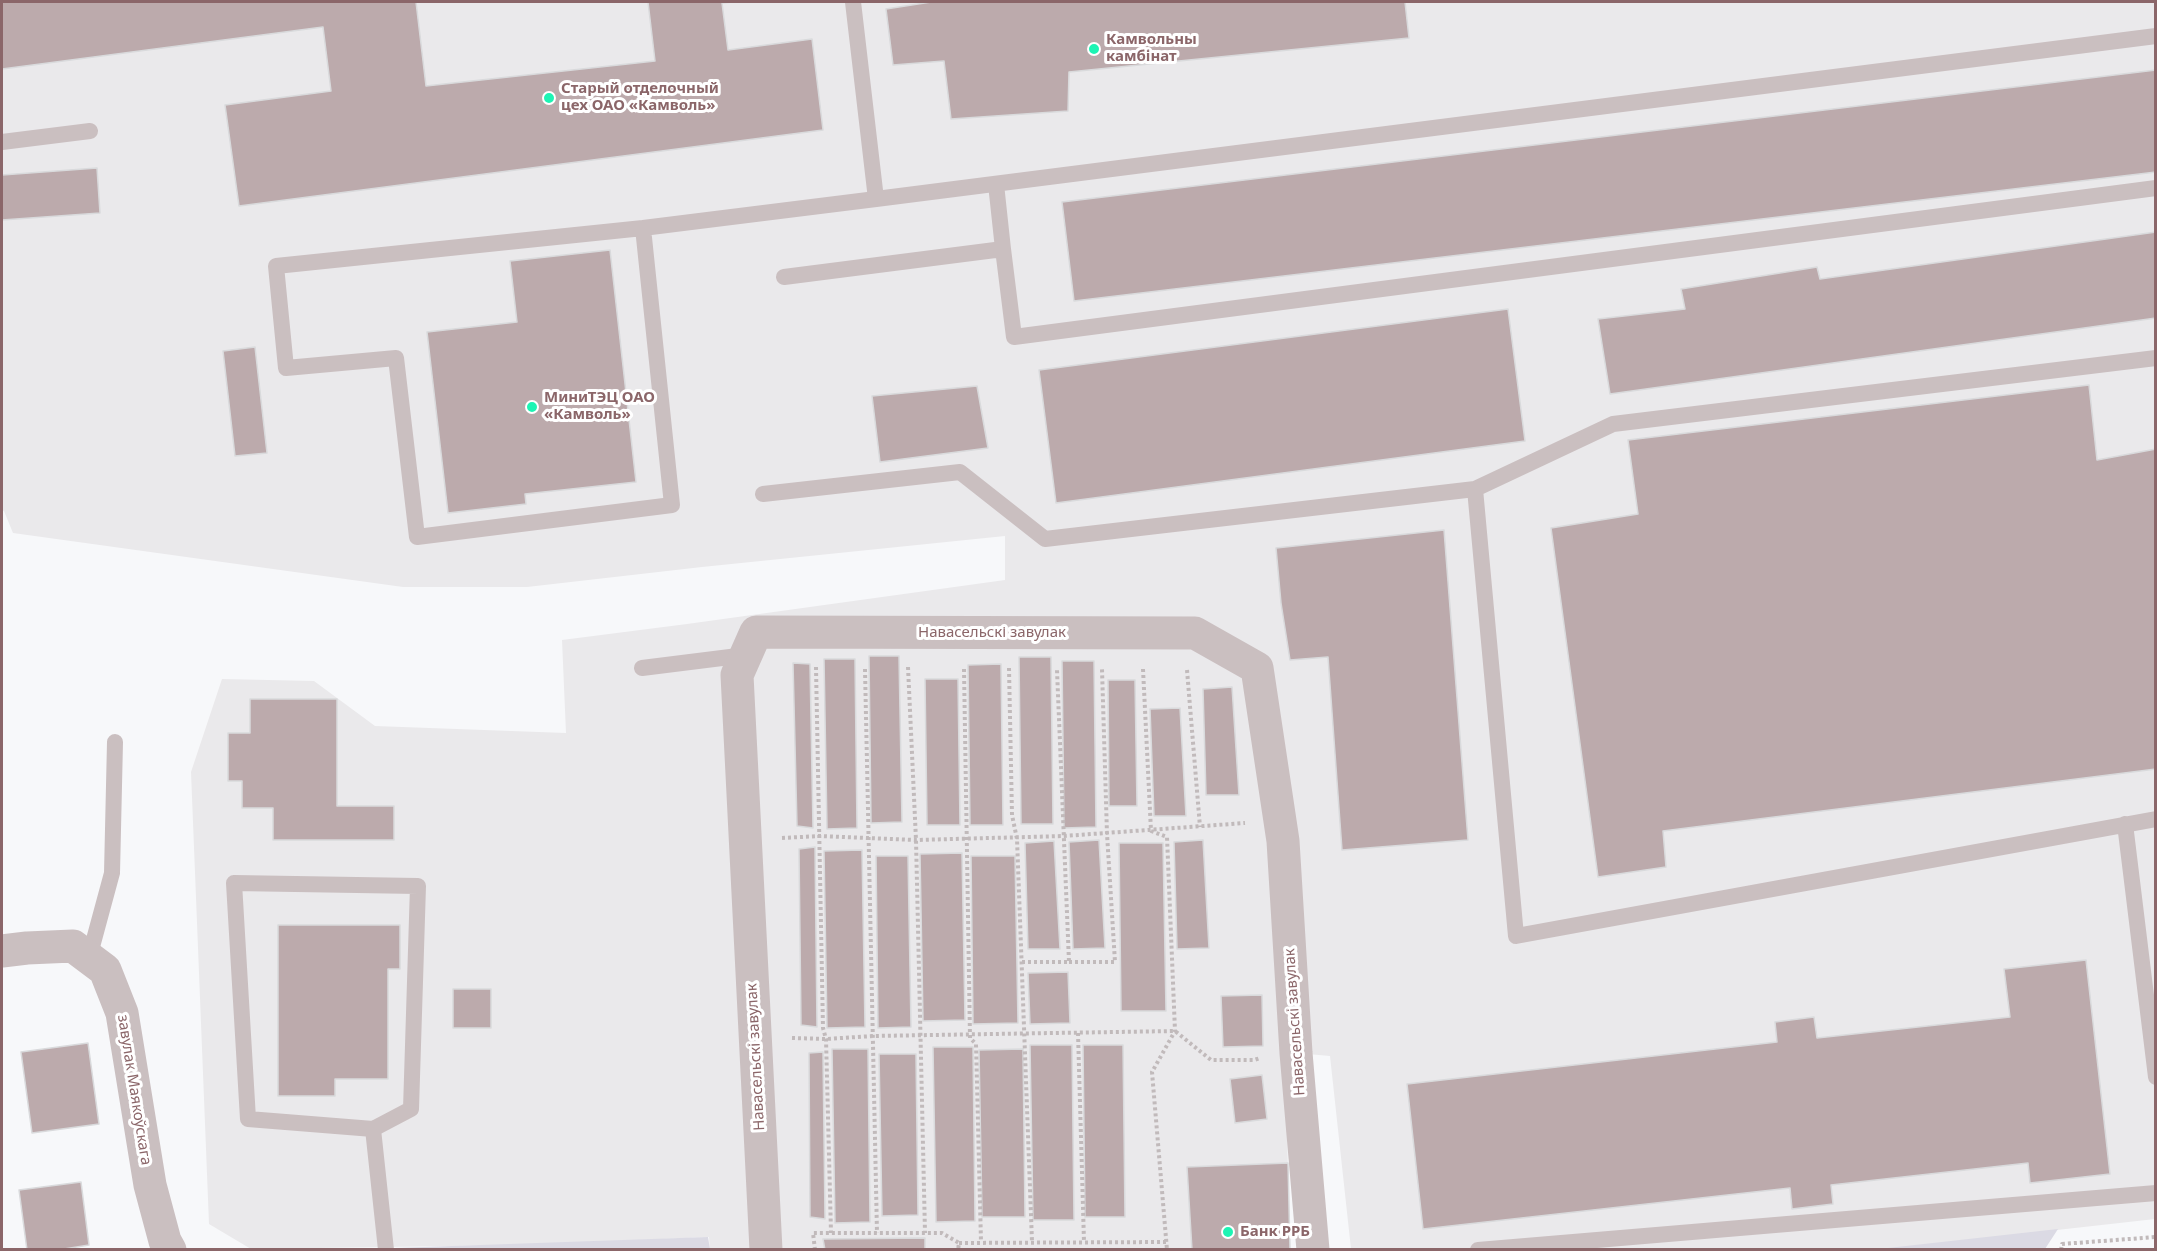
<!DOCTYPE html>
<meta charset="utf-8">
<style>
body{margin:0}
#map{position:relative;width:2157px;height:1251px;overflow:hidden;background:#f7f8fa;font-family:"Noto Sans",sans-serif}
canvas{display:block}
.frame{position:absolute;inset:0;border:3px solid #8b6669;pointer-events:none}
</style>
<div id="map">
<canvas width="2157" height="1251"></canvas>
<div class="frame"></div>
</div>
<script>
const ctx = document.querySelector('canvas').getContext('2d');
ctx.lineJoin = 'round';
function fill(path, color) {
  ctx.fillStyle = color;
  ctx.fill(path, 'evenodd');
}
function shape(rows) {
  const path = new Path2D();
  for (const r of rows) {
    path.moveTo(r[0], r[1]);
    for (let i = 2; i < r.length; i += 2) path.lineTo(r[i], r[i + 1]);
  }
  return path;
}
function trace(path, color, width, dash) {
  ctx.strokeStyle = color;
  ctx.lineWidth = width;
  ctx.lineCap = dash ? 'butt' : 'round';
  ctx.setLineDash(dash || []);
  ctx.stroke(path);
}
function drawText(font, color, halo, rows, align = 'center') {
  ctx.font = font + ' "Noto Sans",sans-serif';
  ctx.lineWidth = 6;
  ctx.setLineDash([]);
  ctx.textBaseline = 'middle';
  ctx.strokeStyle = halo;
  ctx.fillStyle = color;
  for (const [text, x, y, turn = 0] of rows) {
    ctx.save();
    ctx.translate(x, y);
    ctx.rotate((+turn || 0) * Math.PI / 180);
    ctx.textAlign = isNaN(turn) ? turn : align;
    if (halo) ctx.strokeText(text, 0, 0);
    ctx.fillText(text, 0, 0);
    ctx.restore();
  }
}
fill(shape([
 [2,2,2155,2,2155,1219,1879,1250,1351,1249,1330,1056,1296,1053,1285,1055,1290,1249,710,1250,709,1237,521,1245,251,1249,209,1224,191,772,222,679,314,681,375,726,566,733,562,640,687,624,1005,580,1005,536,702,567,527,587,403,587,13,533,4,511,2,510]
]), '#eae9eb');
fill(shape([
 [2058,1229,2045,1249,1879,1249],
 [708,1237,710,1249,395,1250,395,1248]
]), '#dbdae4');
const building = shape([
 [2,2,424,2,416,2,426,86,655,61,648,2,733,2,722,3,728,50,812,39,823,130,239,206,225,105,331,91,323,27,2,69,2,2],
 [931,2,1405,2,1409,38,1069,72,1068,111,951,119,944,61,893,65,886,9,931,2],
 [2156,70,2156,172,1074,301,1062,202,2156,70],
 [97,168,100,213,2,220,2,175,97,168],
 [2156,232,2156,318,1610,394,1598,319,1685,309,1681,289,1817,267,1820,279,2156,232],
 [610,250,636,482,525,494,526,504,448,513,427,332,517,322,510,261,610,250],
 [1508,309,1525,441,1056,503,1039,370,1508,309],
 [255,347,267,453,235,456,223,351,255,347],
 [2089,385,2097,460,2156,449,2156,769,1663,831,1666,867,1598,877,1551,528,1638,514,1628,440,2089,385],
 [977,386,988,448,880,462,872,396,977,386],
 [1444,530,1468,840,1342,850,1328,657,1290,660,1281,603,1276,548,1444,530],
 [869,656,899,656,902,822,871,823,869,656],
 [1019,657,1051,657,1053,824,1021,824,1019,657],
 [824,659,855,659,857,828,827,829,824,659],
 [1062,661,1094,661,1096,827,1064,828,1062,661],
 [793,663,810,664,813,828,797,826,793,663],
 [1001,664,1003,825,970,825,968,665,1001,664],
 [925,679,958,679,960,825,927,825,925,679],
 [1108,680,1135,680,1137,806,1109,806,1108,680],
 [1232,687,1239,795,1206,795,1203,689,1232,687],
 [250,699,337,699,337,806,394,806,394,840,273,840,273,808,242,808,242,781,228,781,228,733,250,733,250,699],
 [1180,708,1186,816,1154,816,1150,709,1180,708],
 [1099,840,1105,948,1073,949,1069,842,1099,840],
 [1203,840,1209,948,1177,949,1174,842,1203,840],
 [1054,841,1060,949,1028,949,1025,843,1054,841],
 [1119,843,1163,843,1166,1011,1121,1011,1119,843],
 [815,847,817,1027,801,1025,799,849,815,847],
 [862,850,865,1027,827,1028,824,851,862,850],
 [962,853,965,1020,923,1021,920,854,962,853],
 [876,856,908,856,911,1027,878,1028,876,856],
 [971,856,1015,856,1018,1023,973,1024,971,856],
 [278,925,400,925,400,969,388,969,388,1079,335,1079,335,1096,278,1096,278,925],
 [2086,960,2110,1174,2030,1183,2028,1163,1831,1185,1833,1204,1792,1209,1790,1188,1423,1229,1407,1084,1777,1042,1775,1022,1814,1017,1817,1038,2010,1017,2004,969,2086,960],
 [1068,972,1070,1023,1030,1024,1028,973,1068,972],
 [453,989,491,989,491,1028,453,1028,453,989],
 [1262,995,1263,1046,1223,1047,1221,996,1262,995],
 [88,1043,99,1124,32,1133,21,1052,88,1043],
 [1030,1045,1072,1045,1074,1220,1033,1220,1030,1045],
 [1083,1045,1123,1045,1125,1217,1085,1217,1083,1045],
 [933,1047,973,1047,975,1221,936,1222,933,1047],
 [832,1049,868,1049,870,1222,835,1223,832,1049],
 [1023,1049,1025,1217,982,1217,979,1050,1023,1049],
 [823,1052,825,1219,810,1217,809,1053,823,1052],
 [879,1054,916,1054,918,1215,882,1216,879,1054],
 [1262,1075,1267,1119,1235,1123,1230,1079,1262,1075],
 [1288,1163,1290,1250,1192,1250,1187,1167,1288,1163],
 [81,1182,89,1245,58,1250,27,1250,19,1190,81,1182],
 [925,1238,925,1250,825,1250,823,1239,925,1238]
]);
fill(building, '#bcaaac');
trace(building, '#d9dadc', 1.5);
trace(shape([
 [816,667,823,1028,826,1039,831,1233],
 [908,667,916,840,925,1233],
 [1009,668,1012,815,1017,839,1032,1242],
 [865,669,877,1233],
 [964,669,970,1038,976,1044,981,1242],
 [1143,669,1151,831,1167,837,1175,1031,1152,1072,1167,1250],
 [1187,670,1200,827],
 [782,838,820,836,916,840,1064,836,1245,823],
 [1022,962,1069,962,1057,670],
 [1069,962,1115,962,1107,834,1102,669],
 [1078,1033,1084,1242],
 [792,1038,826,1039,873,1036,1175,1031,1211,1060,1254,1060,1260,1058],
 [959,1243,1166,1242],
 [815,1250,813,1233,942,1233,959,1243,958,1250],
 [2061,1250,2062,1244,2156,1237]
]), '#c1babb', 4, [3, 3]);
trace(shape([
 [2,142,90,131],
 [996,184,1003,249],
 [876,199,2156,36],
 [643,228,672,505,417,537,396,358,286,368,276,266,643,228,876,199,853,2],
 [784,277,1003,249,1014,337,2156,188],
 [1475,489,1516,936,2156,819],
 [763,494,960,472,1045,539,1475,489,1613,424,2156,358],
 [642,668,746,655],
 [2125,824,2156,1077],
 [234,883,418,886,411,1109,373,1129,248,1119,234,883],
 [89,958,112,873,115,742],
 [373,1129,386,1250],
 [1478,1250,2156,1193]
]), '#cabfc0', 16);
trace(shape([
 [2,951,27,948,73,946,105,970,122,1013,150,1185,165,1241,170,1250],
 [766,1250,737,675,756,632,1195,633,1257,668,1283,841,1296,1053,1313,1250]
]), '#cabfc0', 33);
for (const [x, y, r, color] of [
 [1094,49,6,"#1df4b4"],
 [549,98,6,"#1df4b4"],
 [532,407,6,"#1df4b4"],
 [1228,1232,6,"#1df4b4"]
]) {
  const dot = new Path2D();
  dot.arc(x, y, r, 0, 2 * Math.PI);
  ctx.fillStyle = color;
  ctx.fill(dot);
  trace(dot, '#fff', 2);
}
drawText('bold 15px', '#8b6669', '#fff', [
 ["Камвольны",1106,40],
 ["камбінат",1106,57],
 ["Старый отделочный",561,89],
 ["цех ОАО «Камволь»",561,106],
 ["МиниТЭЦ ОАО",544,398],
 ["«Камволь»",544,415],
 ["Банк РРБ",1240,1232]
], 'left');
drawText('15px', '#8b6669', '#fff', [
 ["Навасельскі завулак",992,633],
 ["Навасельскі завулак",1295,1022,-94],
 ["Навасельскі завулак",756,1057,-93],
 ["завулак Маякоўскага",134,1090,81]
]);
</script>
